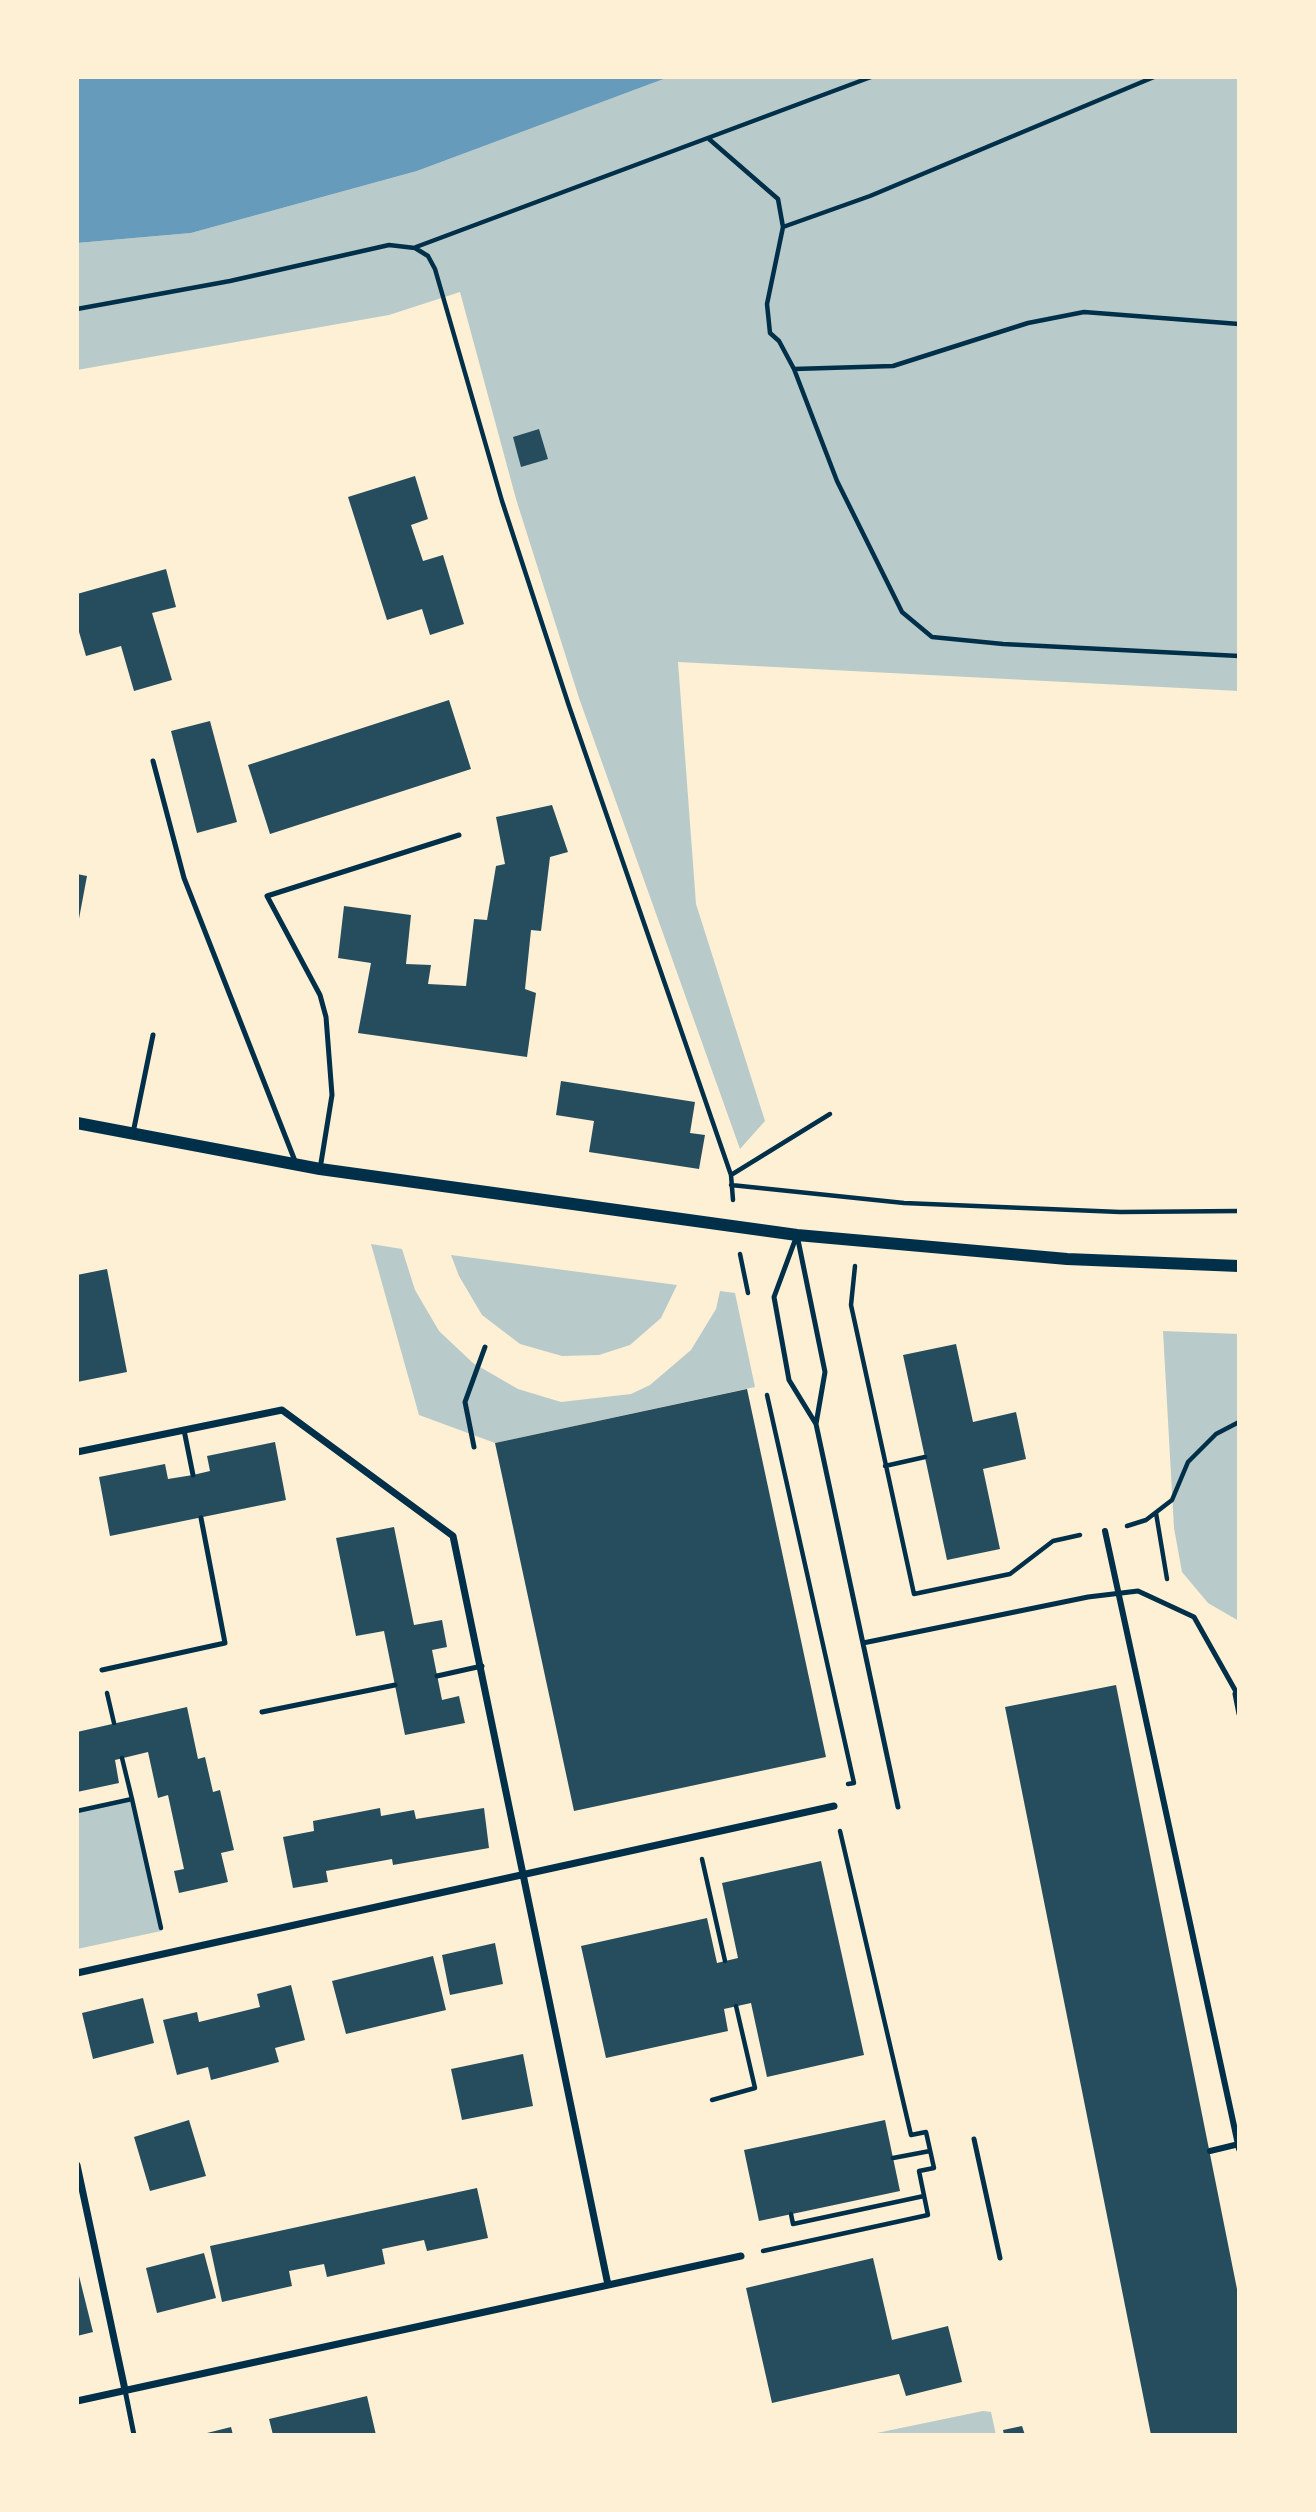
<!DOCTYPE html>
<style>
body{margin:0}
#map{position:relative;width:1316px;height:2512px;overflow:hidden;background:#fdf0d5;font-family:"Archivo Narrow",sans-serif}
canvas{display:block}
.frame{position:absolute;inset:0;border:79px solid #fdf0d5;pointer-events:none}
</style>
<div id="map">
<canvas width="1316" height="2512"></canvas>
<div class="frame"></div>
</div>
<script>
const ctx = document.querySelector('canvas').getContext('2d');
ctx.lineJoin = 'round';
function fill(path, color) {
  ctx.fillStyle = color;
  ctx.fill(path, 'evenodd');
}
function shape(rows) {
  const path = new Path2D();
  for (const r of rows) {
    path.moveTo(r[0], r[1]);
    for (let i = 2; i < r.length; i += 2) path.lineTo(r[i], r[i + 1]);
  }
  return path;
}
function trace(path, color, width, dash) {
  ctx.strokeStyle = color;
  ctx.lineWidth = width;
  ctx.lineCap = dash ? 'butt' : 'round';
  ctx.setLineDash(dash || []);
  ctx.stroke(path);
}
fill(shape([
 [669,77,1239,77,1239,691,678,662,696,904,765,1121,740,1149,579,698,516,499,460,292,389,315,77,370,77,243,191,233,417,171],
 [371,1244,402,1249,415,1290,439,1331,473,1363,518,1389,561,1402,631,1394,650,1385,691,1350,716,1309,720,1291,735,1293,755,1387,495,1443,419,1415],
 [451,1255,677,1285,661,1318,630,1345,599,1355,562,1356,520,1344,482,1315,459,1276],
 [1163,1331,1239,1334,1239,1621,1208,1603,1182,1572,1174,1528],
 [132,1799,161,1931,77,1949,77,1811],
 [983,2411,991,2412,996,2435,867,2435]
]), '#b9caca');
fill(shape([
 [77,77,669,77,417,171,191,233,77,243]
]), '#669bbc');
fill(shape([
 [539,429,548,459,521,467,513,437],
 [415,476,428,519,411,525,423,561,443,555,464,624,430,635,422,609,387,620,348,497],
 [166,569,176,607,152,613,172,680,134,691,121,646,86,656,77,625,77,594],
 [449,700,471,769,270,834,248,765],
 [210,721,237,822,197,833,171,731],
 [552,805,568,852,550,857,541,931,531,930,525,989,536,993,527,1057,358,1033,371,963,338,958,344,906,411,915,406,964,431,965,428,984,466,986,474,919,487,920,496,866,505,864,496,817],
 [77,874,87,876,78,924,77,923],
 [561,1081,695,1102,690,1133,705,1135,699,1169,589,1152,594,1121,556,1115],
 [107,1269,127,1372,77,1382,77,1275],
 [956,1344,973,1422,1016,1412,1026,1459,983,1469,1000,1549,947,1560,903,1355],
 [747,1389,826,1757,574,1811,495,1443],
 [275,1442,286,1500,110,1536,99,1477,165,1464,168,1479,193,1475,210,1471,207,1456],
 [394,1527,414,1625,442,1620,447,1647,432,1650,442,1700,459,1696,465,1723,405,1735,384,1631,356,1636,336,1538],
 [1116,1685,1239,2299,1239,2435,1151,2435,1005,1707],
 [187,1707,198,1759,205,1757,213,1792,220,1790,234,1850,221,1853,228,1882,179,1893,174,1871,184,1869,168,1795,158,1798,148,1752,115,1760,119,1783,77,1792,77,1732],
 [380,1808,381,1816,414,1810,416,1819,484,1808,489,1848,393,1865,392,1859,326,1871,328,1882,293,1888,283,1837,314,1831,313,1821],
 [821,1861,864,2055,767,2077,751,2003,724,2009,728,2031,606,2058,581,1946,707,1918,717,1963,738,1958,722,1883],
 [495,1943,503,1984,450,1995,442,1955],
 [433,1956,446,2010,346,2034,332,1981],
 [291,1985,305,2040,275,2048,279,2062,211,2080,208,2067,177,2075,163,2020,197,2012,199,2022,260,2007,257,1994],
 [143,1998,154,2043,93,2059,82,2013],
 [523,2054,533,2106,462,2120,451,2069],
 [189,2120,206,2176,150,2191,134,2137],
 [885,2120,900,2191,759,2221,744,2150],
 [477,2188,488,2238,427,2251,424,2240,382,2249,385,2264,327,2277,324,2264,289,2271,292,2286,222,2302,210,2246],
 [204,2253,216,2298,157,2313,146,2268],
 [873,2258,892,2340,948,2326,962,2382,906,2396,899,2374,772,2403,746,2288],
 [77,2268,93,2332,77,2336],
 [367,2396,376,2435,273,2435,269,2419],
 [1022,2426,1025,2435,1004,2435,1003,2430],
 [231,2427,233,2435,203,2435,203,2434]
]), '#264d5e');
trace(shape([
 [709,139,778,199,783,227,767,304,770,333,779,341,794,369,837,481,902,612,932,637,1003,644,1239,656],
 [783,227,870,196,1154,77],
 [416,247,871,77],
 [77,309,230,281,389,245,415,248,428,256,435,269,502,501,569,706,731,1175,733,1200],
 [794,369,893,366,1028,323,1084,312,1239,324],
 [731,1175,830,1114],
 [731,1185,904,1203,1120,1212,1239,1211],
 [740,1254,748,1293],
 [855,1266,851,1305,914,1594,1010,1574,1053,1541,1080,1535],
 [767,1395,854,1783,848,1784],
 [885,1466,925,1457],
 [1156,1513,1167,1579],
 [1127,1526,1146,1520,1172,1500,1188,1462,1216,1434,1239,1422],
 [107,1693,114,1723],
 [122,1758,132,1799],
 [77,1811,132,1799,161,1928],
 [702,1859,725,1961],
 [712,2100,755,2088,736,2006],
 [893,2158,930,2151],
 [791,2214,793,2224,924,2196],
 [763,2251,928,2215,919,2171,934,2168,926,2132,911,2135,840,1831]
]), '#003049', 4.5);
trace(shape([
 [153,761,184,878,295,1161],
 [133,1133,153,1035],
 [320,1169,332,1095,326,1017,320,995,267,896,459,835],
 [797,1235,774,1297,789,1380,816,1424,898,1807],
 [797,1235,825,1372,816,1424],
 [184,1430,193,1475],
 [474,1447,465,1402,485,1347],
 [863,1643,1088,1597,1138,1591,1194,1617,1239,1697],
 [102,1670,225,1643,201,1518],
 [437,1676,482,1666],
 [1235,1694,1239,1714],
 [262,1712,395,1685],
 [974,2139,1000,2258],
 [125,2390,134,2435]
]), '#003049', 5);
trace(shape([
 [1105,1531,1239,2149],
 [1210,2151,1239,2144]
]), '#003049', 6);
trace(shape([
 [77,1452,282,1410,453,1536,608,2285],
 [77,1973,834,1806],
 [77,2165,125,2390],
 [77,2401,741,2256]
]), '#003049', 7);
trace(shape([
 [77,1123,320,1169,797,1235,1067,1259,1239,1266]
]), '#003049', 12);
</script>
